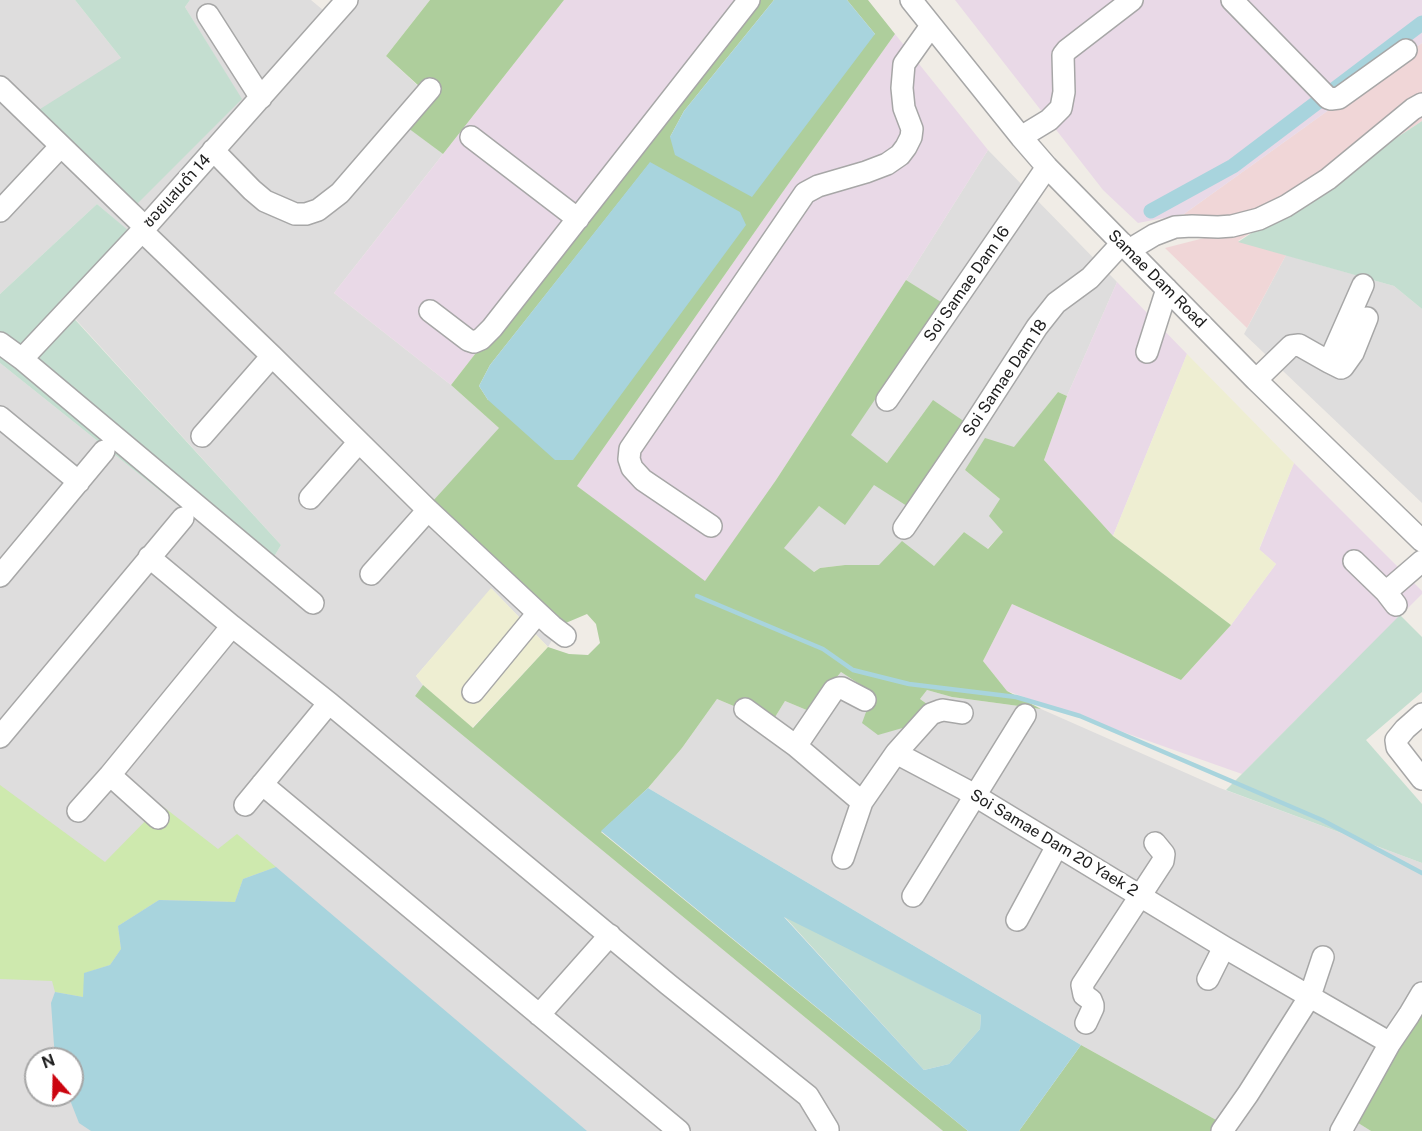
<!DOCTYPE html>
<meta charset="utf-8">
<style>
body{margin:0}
#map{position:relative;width:1422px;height:1131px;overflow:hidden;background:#f0ece6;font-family:"Public Sans",sans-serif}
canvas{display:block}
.north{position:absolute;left:24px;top:1047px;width:60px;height:60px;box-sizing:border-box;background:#fff;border:2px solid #a6a6a6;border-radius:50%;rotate:340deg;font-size:16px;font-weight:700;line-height:24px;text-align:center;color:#202020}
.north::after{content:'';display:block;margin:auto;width:21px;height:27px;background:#cb040f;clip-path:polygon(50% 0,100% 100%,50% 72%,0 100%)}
</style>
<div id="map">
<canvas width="1422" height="1131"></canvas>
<div class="north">N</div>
</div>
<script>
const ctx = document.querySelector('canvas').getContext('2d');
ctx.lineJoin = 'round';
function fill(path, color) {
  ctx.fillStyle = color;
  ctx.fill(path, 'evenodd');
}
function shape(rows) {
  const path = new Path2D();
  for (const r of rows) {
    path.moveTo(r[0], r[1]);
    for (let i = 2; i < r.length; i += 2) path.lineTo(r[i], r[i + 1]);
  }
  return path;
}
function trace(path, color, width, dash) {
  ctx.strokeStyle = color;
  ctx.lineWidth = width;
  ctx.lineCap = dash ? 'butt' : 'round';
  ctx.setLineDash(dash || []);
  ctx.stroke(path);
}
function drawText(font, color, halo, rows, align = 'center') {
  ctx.font = font + ' "Public Sans","Noto Sans Thai",sans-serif';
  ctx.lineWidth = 6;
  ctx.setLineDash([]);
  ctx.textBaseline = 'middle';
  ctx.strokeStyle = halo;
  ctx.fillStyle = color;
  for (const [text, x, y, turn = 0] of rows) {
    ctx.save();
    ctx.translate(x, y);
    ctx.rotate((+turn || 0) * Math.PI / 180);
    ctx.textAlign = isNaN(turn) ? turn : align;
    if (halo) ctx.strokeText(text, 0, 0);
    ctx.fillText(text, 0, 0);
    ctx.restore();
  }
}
fill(shape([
 [0,0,75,0,121,58,241,99,185,7,190,0,311,0,323,10,331,0,430,0,386,56,431,98,409,128,443,154,334,293,451,385,499,428,561,625,548,647,492,589,416,676,423,685,415,696,943,1131,0,1131,0,363,264,574,281,545,59,301,128,231,97,204,0,294],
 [36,1059,72,1059,72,1095,36,1095],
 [988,150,1117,282,1067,396,1058,392,1014,448,965,470,1000,499,1004,532,987,549,964,532,934,566,845,565,820,568,813,572,783,548,819,506,845,524,933,400,887,463,850,435,941,303,906,280],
 [1286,255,1394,286,1422,309,1422,503,1244,334],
 [841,672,873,693,927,704,920,699,927,690,952,697,1041,709,1220,788,1422,863,1422,1010,1355,1121,1371,1131,1210,1131,1218,1121,1081,1045,648,788,682,748,717,699,772,722,785,701,809,711]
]), '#dedddd');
fill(shape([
 [1422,43,1422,121,1238,241,1286,255,1247,328,1165,248,1208,237,1184,214]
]), '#f0d6d7');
fill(shape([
 [564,0,750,0,451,385,334,293],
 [955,0,1422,0,1422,43,1184,214,1138,223,1103,190],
 [895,34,988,150,906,280,776,480,705,582,577,486,782,193],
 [1117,282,1187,354,1113,536,1044,460,1067,396],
 [1294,463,1422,591,1422,594,1242,774,1007,691,983,661,1012,604,1181,680,1231,625,1276,564,1259,550]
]), '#e9d9e7');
fill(shape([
 [1187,354,1294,463,1259,549,1276,564,1231,625,1113,536],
 [491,588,548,647,472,728,423,685,416,676]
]), '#eeeed2');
fill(shape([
 [0,785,105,862,161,805,218,849,237,834,276,867,243,879,235,902,159,900,118,926,121,949,110,965,85,973,83,997,55,992,52,981,0,979]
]), '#cee9ae');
fill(shape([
 [430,0,564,0,443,154,408,128,431,97,386,56],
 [750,0,774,0,684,111,670,137,875,34,847,0,868,0,895,34,782,193,577,486,705,581,776,480,906,280,941,302,851,435,887,463,933,400,965,422,907,506,874,485,845,525,819,506,784,548,814,572,820,568,845,565,879,565,902,541,934,566,964,532,988,549,1003,532,989,516,1000,499,965,470,985,438,1014,447,1058,392,1067,396,1044,460,1113,536,1231,625,1181,680,1012,604,983,661,1007,691,1041,709,952,697,927,690,920,699,927,704,913,725,878,735,862,723,873,693,841,672,809,711,785,701,772,722,717,699,682,748,648,788,601,832,968,1131,943,1131,415,696,423,685,473,728,548,647,569,654,588,655,600,643,596,624,587,614,561,625,433,501,499,428,451,385],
 [650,163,488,400,479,386,490,365],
 [1422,1010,1422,1131,1371,1131,1355,1121],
 [1081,1045,1218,1121,1210,1131,1019,1131]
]), '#aece9c');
fill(shape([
 [75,0,190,0,185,7,242,99,135,206,37,111,121,58],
 [1422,121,1422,309,1394,286,1238,242],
 [97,204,129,231,59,302,281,545,264,574,0,363,0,294],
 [1400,615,1422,637,1422,692,1366,740,1422,804,1422,863,1226,790],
 [783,915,981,1015,980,1029,949,1064,924,1070]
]), '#c4ded0');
fill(shape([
 [774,0,847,0,875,34,752,197,675,155,670,137,684,111],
 [650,162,740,212,746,225,573,460,555,460,488,400,479,386,490,365],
 [648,788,1081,1045,1019,1131,968,1131,601,831],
 [784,917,981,1015,980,1029,949,1064,924,1070],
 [276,867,587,1131,91,1131,79,1123,68,1095,72,1095,72,1059,55,1059,51,1003,55,992,83,997,84,973,110,965,121,949,118,926,159,900,235,902,243,879]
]), '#a8d4dd');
trace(shape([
 [697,596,823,649,853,670,909,684,1016,697,1080,716,1322,820,1422,873]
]), '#a8d4dd', 4.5);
trace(shape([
 [1151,211,1233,166,1422,23]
]), '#a8d4dd', 15);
const minor = shape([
 [911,0,1021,137,1047,167,1256,380,1422,541],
 [1232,0,1328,98,1331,99,1339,98,1406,50],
 [208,15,261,98],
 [0,87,145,227],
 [471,137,578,219],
 [1021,137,1049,120,1061,108,1064,92,1063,55,1067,50,1132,0],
 [213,150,252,190,265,201,295,214,306,214,318,210,340,193,430,89],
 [0,211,60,147],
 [142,231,272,356,428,510,552,626,565,636],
 [1129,250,1154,235,1175,227,1192,226,1218,227,1232,226,1259,219,1286,206,1328,179,1413,109,1422,104],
 [430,311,468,340,474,342,481,339,492,328,749,0],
 [0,343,22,359,142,231,347,0],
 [1147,352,1167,289],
 [22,359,313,603],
 [1329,362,1363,285],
 [1256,380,1291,346,1299,345,1329,362,1341,368,1343,367,1353,353,1367,318],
 [887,400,1047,167],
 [0,417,79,482],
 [202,436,272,356],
 [310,498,359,442],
 [711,526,643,480,632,468,629,459,630,449,805,193,818,186,866,172,887,164,900,155,906,147,911,137,912,129,904,108,902,88,904,64,931,26],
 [904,528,966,437,1037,327,1056,303,1090,278,1122,243],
 [149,557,232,626,329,703,669,985,808,1096,828,1129,828,1131],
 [1354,561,1386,592,1396,605],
 [371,574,428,510],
 [0,576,104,451],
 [1386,592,1422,561],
 [473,692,538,613],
 [745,709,796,746,862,802,896,753,964,789,1224,947,1390,1043],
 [1422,714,1405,729,1396,740,1397,747,1422,779],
 [0,737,183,518],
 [796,746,834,690,839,688,842,688,865,700],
 [896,753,931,714,939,711,943,710,962,713],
 [110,775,158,818],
 [262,784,679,1131],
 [245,805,329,703],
 [78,811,110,775,232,626],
 [843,858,862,802],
 [913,896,1025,715],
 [1017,920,1057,846],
 [1208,979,1224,947],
 [539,1015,610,935],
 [1086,1023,1093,1008,1093,1005,1091,1000,1084,995,1082,985,1163,861,1164,854,1155,843],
 [1222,1131,1248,1094,1310,996,1323,957],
 [1341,1131,1390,1043,1409,1015,1422,993]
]);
trace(minor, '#a7a7a7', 24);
trace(minor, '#fff', 21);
drawText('16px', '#202020', '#fff', [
 ["ซอยแสมดำ 14",177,191,-48],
 ["Samae Dam Road",1157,279,45],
 ["Soi Samae Dam 16",967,284,-55],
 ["Soi Samae Dam 18",1005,378,-56],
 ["Soi Samae Dam 20 Yaek 2",1054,843,31]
]);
</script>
